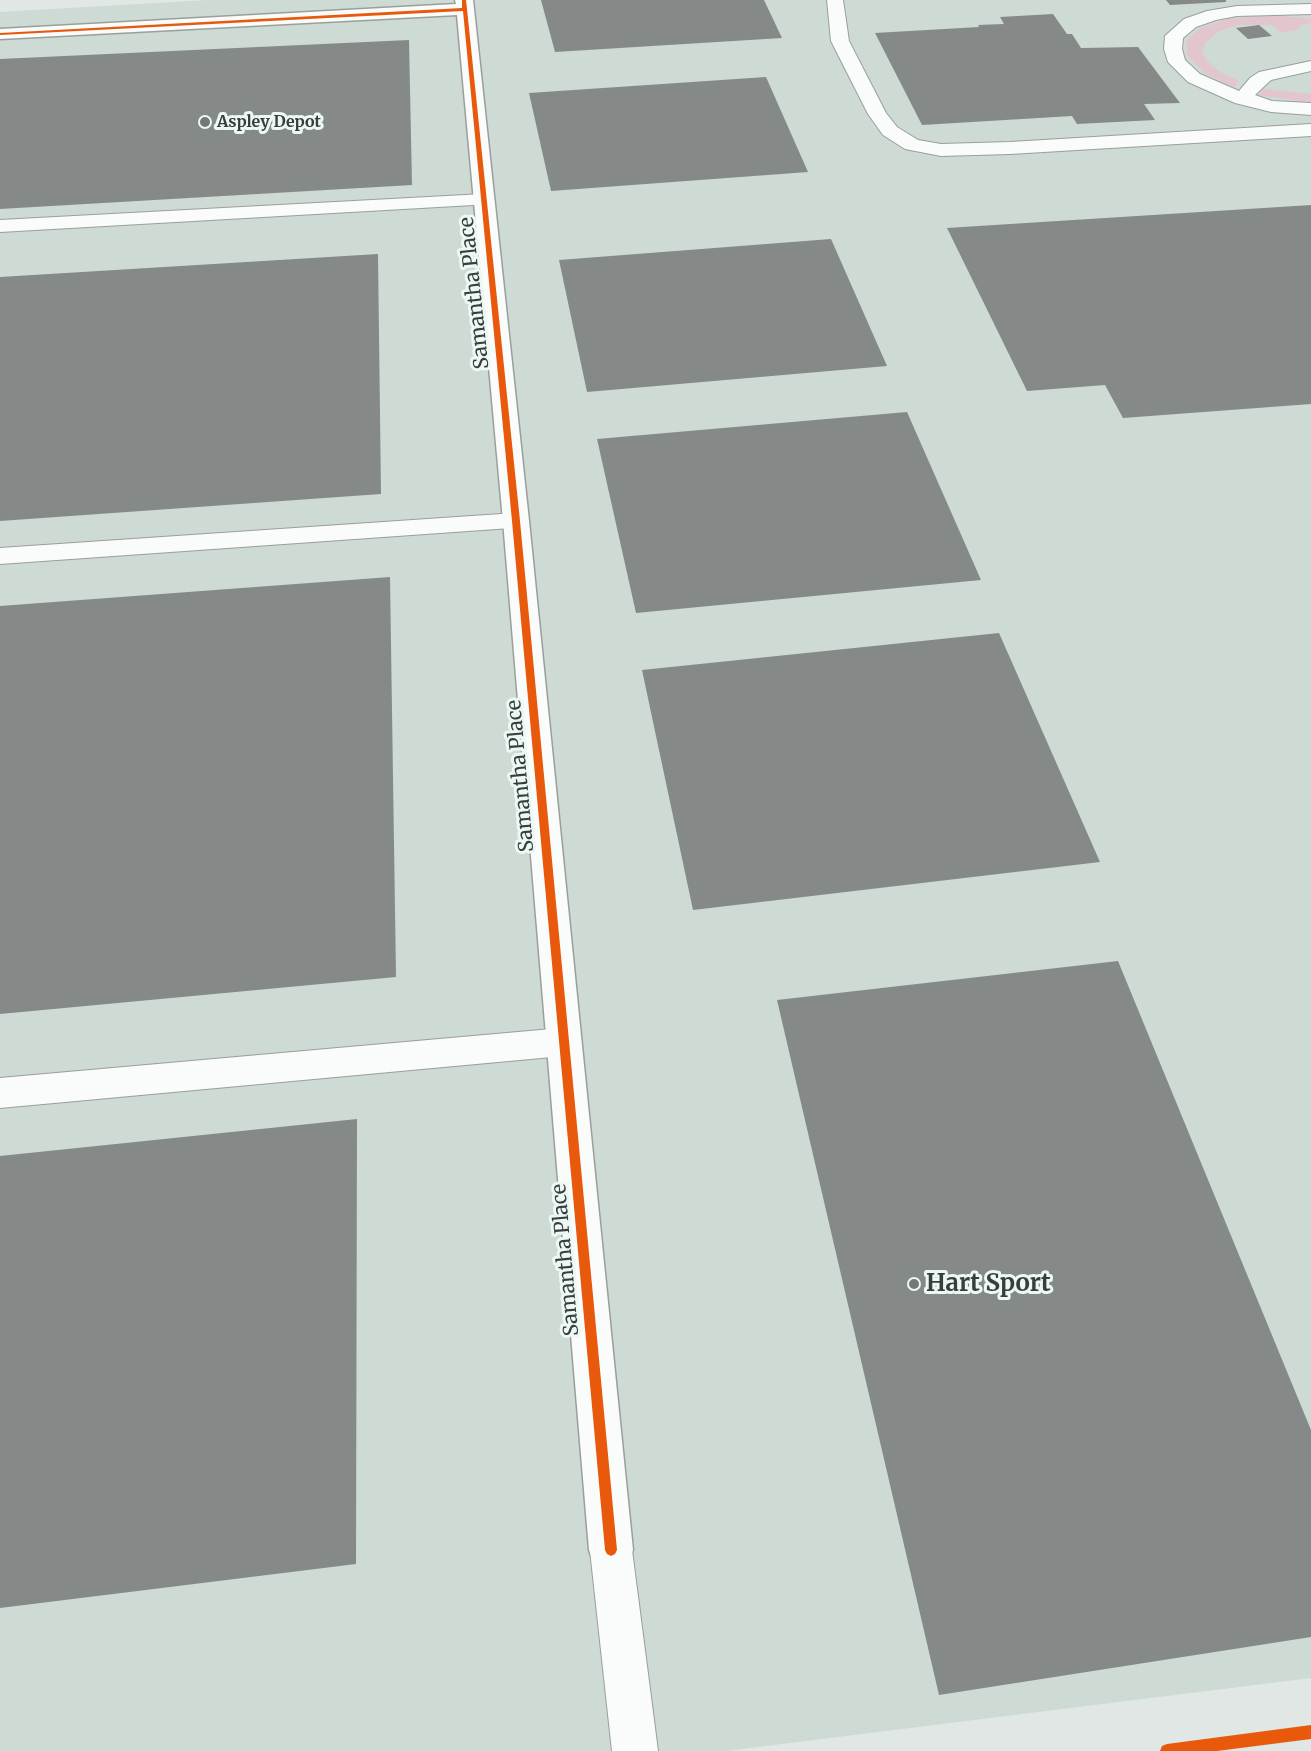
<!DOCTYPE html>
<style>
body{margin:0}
canvas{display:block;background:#e1e7e4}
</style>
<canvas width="1311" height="1751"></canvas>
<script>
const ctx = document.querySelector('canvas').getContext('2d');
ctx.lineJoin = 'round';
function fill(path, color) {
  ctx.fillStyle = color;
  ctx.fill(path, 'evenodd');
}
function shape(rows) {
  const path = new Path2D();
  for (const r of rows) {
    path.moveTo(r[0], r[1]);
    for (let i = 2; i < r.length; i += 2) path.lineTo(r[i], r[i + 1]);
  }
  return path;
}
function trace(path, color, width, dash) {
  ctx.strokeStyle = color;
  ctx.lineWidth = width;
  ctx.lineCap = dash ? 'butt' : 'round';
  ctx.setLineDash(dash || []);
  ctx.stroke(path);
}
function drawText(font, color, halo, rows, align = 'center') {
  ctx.font = font + ' Merriweather,serif';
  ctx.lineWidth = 6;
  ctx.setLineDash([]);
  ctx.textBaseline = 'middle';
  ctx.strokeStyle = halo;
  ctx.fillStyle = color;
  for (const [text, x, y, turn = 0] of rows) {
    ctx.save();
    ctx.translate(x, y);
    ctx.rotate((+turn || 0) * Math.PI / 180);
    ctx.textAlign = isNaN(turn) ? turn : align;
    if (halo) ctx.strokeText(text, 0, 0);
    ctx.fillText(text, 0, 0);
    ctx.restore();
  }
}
fill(shape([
 [208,0,1311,0,1311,1678,726,1751,0,1751,0,12]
]), '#cedad4');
fill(shape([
 [1273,15,1311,19,1311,23,1301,25,1298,30,1281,32,1271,25,1239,25,1219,31,1205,43,1202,51,1206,60,1220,72,1238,80,1235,88,1204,73,1187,55,1187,40,1200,28,1228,19],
 [1264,89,1311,94,1311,103,1259,95]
]), '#e3c5cd');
fill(shape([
 [541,0,764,0,782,38,555,52],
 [1166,0,1226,0,1226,2,1170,5],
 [1053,14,1067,34,1072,34,1081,48,1138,47,1180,103,1144,104,1155,120,1077,124,1072,116,922,125,875,33,979,27,978,25,1004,24,1000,17],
 [1259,25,1272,36,1248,39,1236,28],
 [409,40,412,185,0,209,0,59],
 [766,77,808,172,551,191,529,93],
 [1311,205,1311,404,1123,418,1105,385,1027,391,947,228],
 [831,239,887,366,587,392,559,260],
 [378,254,381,494,0,521,0,277],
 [907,412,981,580,636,613,597,439],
 [390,577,396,977,0,1014,0,606],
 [999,633,1100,862,693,910,642,670],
 [1118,961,1311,1430,1311,1637,939,1695,777,1000],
 [357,1119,356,1564,0,1608,0,1156]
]), '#858a88');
const lane = shape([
 [827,0,843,0,849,41,886,113,897,127,918,140,941,144,1010,142,1311,124,1311,136,1010,154,941,156,905,149,883,135,868,114,831,41,827,0],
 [1311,4,1311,14,1237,16,1216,20,1196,27,1183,38,1182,49,1185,60,1200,74,1239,91,1250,78,1259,72,1311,61,1311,71,1271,80,1255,95,1272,101,1311,103,1311,115,1271,112,1235,103,1188,82,1168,62,1164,49,1165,36,1184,19,1207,11,1237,6,1311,4],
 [484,194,491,196,494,200,491,204,0,232,0,220,484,194],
 [516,513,525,515,529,521,525,527,0,564,0,548,516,513],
 [563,1028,575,1032,580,1042,575,1052,563,1056,0,1108,0,1078,563,1028],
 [611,1529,626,1535,632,1550,658,1751,612,1751,590,1550,596,1535,611,1529]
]);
const street = shape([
 [455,0,473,0,474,9,529,521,633,1550,627,1566,611,1572,595,1566,589,1550,503,521,457,15,0,39,0,29,456,4,455,0]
]);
trace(lane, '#9a9f9c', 2);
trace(street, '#9a9f9c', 3);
fill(lane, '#fafbfb');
fill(street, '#fafbfb');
fill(shape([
 [462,0,466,0,467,9,520,521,617,1550,615,1554,611,1556,607,1554,605,1550,512,521,463,11,0,35,0,33,462,8,462,0],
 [1311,1725,1311,1739,1217,1751,1160,1751,1162,1746,1167,1744,1311,1725]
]), '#e8590c');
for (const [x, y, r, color] of [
 [205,122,6,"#747977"],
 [914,1284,6,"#747977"]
]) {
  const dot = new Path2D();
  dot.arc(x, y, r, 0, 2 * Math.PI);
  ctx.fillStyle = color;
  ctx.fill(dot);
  trace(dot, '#ebf8f3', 2);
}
drawText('bold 16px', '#393e3c', '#ebf8f3', [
 ["Aspley Depot",217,122]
], 'left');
drawText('20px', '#393e3c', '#ebf8f3', [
 ["Samantha Place",475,293,-96],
 ["Samantha Place",521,776,-95],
 ["Samantha Place",566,1260,-95]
]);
drawText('bold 24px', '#393e3c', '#ebf8f3', [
 ["Hart Sport",926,1284]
], 'left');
</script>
